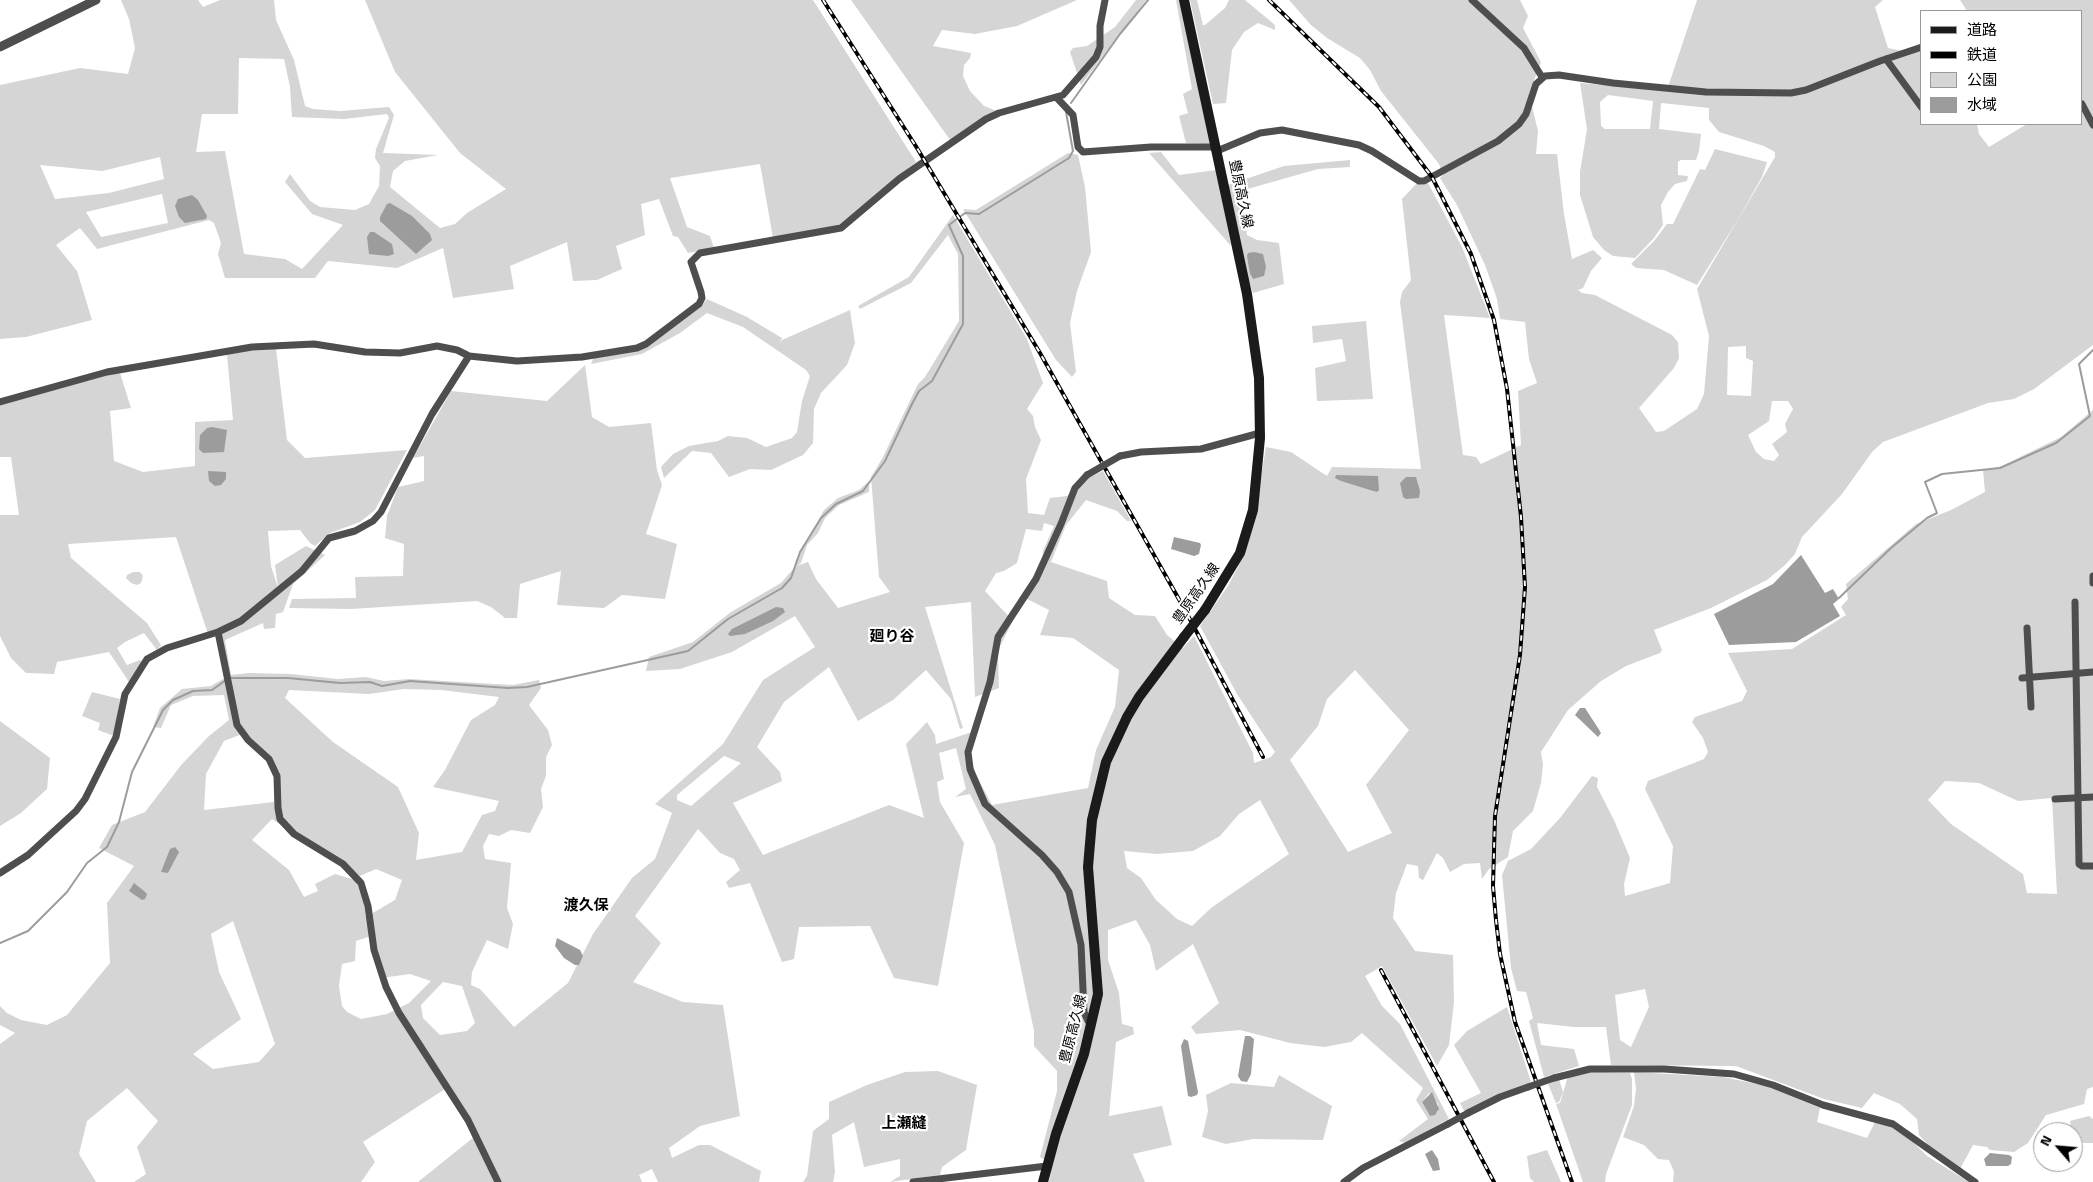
<!DOCTYPE html>
<meta charset="utf-8">
<style>
body{margin:0}
#map{position:relative;width:2093px;height:1182px;overflow:hidden;background:#fff;font-family:"Titillium Web","Noto Sans JP",sans-serif}
canvas{display:block}
.legend{position:absolute;left:1920px;top:10px;width:162px;height:115px;box-sizing:border-box;background:#fff;border:1px solid #999;margin:0;padding:6px 9px;list-style:none;font-size:15px;color:#000}
.legend li{display:flex;align-items:center;gap:10px;height:25px}
.legend b{width:25px;border:1px solid #999}
.north{position:absolute;left:2033px;top:1122px;width:50px;height:50px;box-sizing:border-box;background:#fff;border:1px solid #999;border-radius:50%;rotate:297deg;font-size:14px;font-weight:700;line-height:20px;text-align:center;color:#000}
.north::after{content:'';display:block;margin:auto;width:18px;height:22px;background:#000;clip-path:polygon(50% 0,100% 100%,50% 72%,0 100%)}
</style>
<div id="map">
<canvas width="2093" height="1182"></canvas>
<ul class="legend">
<li><b style="height:6px;background:#1b1b1b"></b>道路</li>
<li><b style="height:6px;background:#000"></b>鉄道</li>
<li><b style="height:14px;background:#d5d5d5"></b>公園</li>
<li><b style="height:14px;background:#9c9c9c"></b>水域</li>
</ul>
<div class="north">N</div>
</div>
<script>
const ctx = document.querySelector('canvas').getContext('2d');
ctx.lineJoin = 'round';
function fill(path, color) {
  ctx.fillStyle = color;
  ctx.fill(path, 'evenodd');
}
function shape(rows) {
  const path = new Path2D();
  for (const r of rows) {
    path.moveTo(r[0], r[1]);
    for (let i = 2; i < r.length; i += 2) path.lineTo(r[i], r[i + 1]);
  }
  return path;
}
function trace(path, color, width, dash) {
  ctx.strokeStyle = color;
  ctx.lineWidth = width;
  ctx.lineCap = dash ? 'butt' : 'round';
  ctx.setLineDash(dash || []);
  ctx.stroke(path);
}
function drawText(font, color, halo, rows, align = 'center') {
  ctx.font = font + ' "Titillium Web","Noto Sans JP",sans-serif';
  ctx.lineWidth = 4.5;
  ctx.setLineDash([]);
  ctx.textBaseline = 'middle';
  ctx.strokeStyle = halo;
  ctx.fillStyle = color;
  for (const [text, x, y, turn = 0] of rows) {
    ctx.save();
    ctx.translate(x, y);
    ctx.rotate((+turn || 0) * Math.PI / 180);
    ctx.textAlign = isNaN(turn) ? turn : align;
    if (halo) ctx.strokeText(text, 0, 0);
    ctx.fillText(text, 0, 0);
    ctx.restore();
  }
}
fill(shape([
 [121,0,198,0,203,7,220,0,274,0,276,20,294,60,305,106,313,109,340,111,389,107,394,115,383,153,438,155,405,161,393,171,390,187,440,228,455,224,467,213,506,189,460,153,395,72,365,0,813,0,916,162,835,228,773,238,760,164,670,178,687,227,710,236,714,248,688,253,678,237,673,236,659,199,641,204,645,235,616,246,622,269,597,280,573,281,567,242,510,266,514,289,453,298,443,248,397,268,328,261,315,278,225,278,218,254,221,243,214,223,209,220,97,249,80,228,56,245,77,271,92,320,26,337,0,339,0,85,80,68,128,74,135,48,129,19],
 [239,58,284,59,290,87,292,117,344,119,387,114,389,118,376,149,375,158,380,166,379,186,369,204,355,210,320,207,310,201,290,174,285,182,312,214,343,225,302,269,285,259,244,254,225,151,196,152,202,114,238,114],
 [160,157,164,179,109,193,55,199,40,165,102,171],
 [162,194,168,223,101,237,86,212],
 [851,0,1077,0,1017,26,975,34,942,30,933,46,971,53,970,58,964,65,963,76,970,91,984,106,997,111,950,140],
 [1136,0,1146,0,1081,85,1070,52,1073,48,1087,46,1115,27],
 [1176,0,1180,0,1210,144,1186,143,1179,116,1188,113,1183,94,1192,89],
 [1190,0,1197,0,1203,25,1205,25,1225,8,1229,0,1245,0,1275,25,1275,30,1258,23,1244,32,1232,50,1226,103,1213,104],
 [1289,0,1520,0,1528,16,1523,28,1541,62,1529,94,1538,131,1536,154,1557,154,1564,214,1572,259,1593,250,1602,258,1591,271,1583,288,1578,290,1582,293,1595,295,1672,335,1678,342,1679,358,1674,368,1639,408,1656,432,1664,431,1697,409,1704,394,1709,336,1697,289,1775,157,1775,152,1764,146,1719,132,1709,120,1709,108,1661,103,1659,129,1701,134,1699,151,1696,160,1681,160,1678,162,1678,175,1688,176,1687,181,1675,184,1668,192,1661,205,1663,225,1654,238,1635,258,1613,256,1604,250,1593,237,1580,195,1580,172,1587,129,1580,83,1661,90,1669,84,1697,0,1883,0,1875,7,1888,48,1902,51,1922,44,1922,124,1977,124,1979,134,1989,147,2027,124,2082,124,2082,11,1967,11,1960,0,2093,0,2093,345,2034,389,2014,399,1988,403,1883,442,1872,452,1842,494,1802,537,1795,554,1785,565,1767,580,1711,608,1654,630,1662,650,1660,653,1626,666,1601,681,1568,710,1541,752,1543,765,1541,783,1533,811,1513,831,1508,857,1489,869,1482,879,1480,863,1464,864,1450,872,1443,858,1437,853,1423,880,1419,878,1418,866,1407,864,1396,893,1393,918,1415,951,1453,955,1454,1002,1449,1045,1437,1066,1382,966,1365,976,1382,1006,1400,1024,1449,1119,1405,1143,1399,1141,1428,1119,1416,1100,1423,1088,1362,1033,1351,1042,1324,1047,1290,1043,1240,1030,1196,1034,1191,1027,1219,1003,1193,944,1156,971,1150,945,1136,920,1108,930,1108,960,1119,993,1122,1024,1133,1027,1134,1034,1116,1042,1109,1116,1162,1106,1172,1145,1133,1154,1145,1182,1049,1182,1052,1164,1040,1157,1057,1091,1057,1071,1034,1046,1034,1031,995,845,970,794,955,797,966,789,956,748,939,753,944,779,937,782,940,802,964,843,938,986,894,978,870,926,799,927,794,959,782,962,750,883,729,888,726,882,740,870,734,859,720,853,698,829,635,916,661,943,633,982,683,1002,723,1005,731,1056,740,1116,700,1126,669,1148,672,1158,699,1145,710,1145,761,1171,759,1182,658,1182,652,1169,639,1175,642,1182,418,1182,474,1137,445,1089,363,1142,375,1162,361,1182,134,1182,146,1174,137,1147,158,1121,127,1088,87,1121,79,1154,96,1182,0,1182,0,1044,15,1033,0,1025,0,1006,7,1013,21,1020,47,1025,67,1015,110,963,107,903,134,866,99,848,112,825,145,812,182,764,209,736,229,720,224,695,193,696,171,705,161,728,153,727,160,708,182,689,211,686,225,678,216,635,208,634,176,537,68,544,71,558,147,623,161,645,157,650,144,633,125,642,117,648,127,665,140,660,142,662,129,682,109,652,57,662,54,674,26,673,11,658,0,636,0,515,19,515,11,457,0,457,0,404,104,375,120,373,131,408,110,411,114,461,143,472,195,466,195,422,233,420,227,355,251,349,276,349,287,440,305,458,407,450,375,510,360,522,330,533,315,546,310,543,300,530,268,531,271,566,278,588,275,565,306,546,325,555,293,584,283,612,276,614,275,628,264,629,263,623,225,640,231,675,249,673,291,674,338,679,366,677,384,681,409,679,513,685,539,680,541,688,529,705,548,730,552,745,546,757,546,776,541,789,543,807,530,833,511,830,499,836,489,834,483,846,485,859,511,863,507,908,513,924,508,949,487,940,472,972,471,985,480,989,514,1027,568,983,593,934,632,878,655,859,672,813,655,804,723,744,763,680,815,647,795,616,732,652,680,669,646,671,649,657,693,642,731,612,781,583,794,568,796,560,824,510,838,498,859,490,869,481,869,492,839,505,825,518,818,533,807,545,801,563,797,566,808,562,816,579,838,608,890,592,879,577,871,477,883,457,918,384,925,377,959,321,958,254,948,235,911,283,860,309,858,306,909,277,953,215,1027,339,1043,383,1027,409,1033,416,1035,427,1041,440,1026,479,1028,513,1044,515,1050,498,1067,496,1088,478,1103,471,1131,521,1127,521,1117,511,1086,500,1066,525,1051,562,1107,581,1109,598,1135,615,1155,616,1167,635,1183,648,1194,636,1253,753,1254,763,1271,757,1275,752,1237,694,1200,626,1228,586,1244,555,1254,519,1266,447,1291,452,1327,476,1332,467,1421,469,1400,302,1402,292,1411,280,1402,199,1418,182,1422,185,1428,183,1462,247,1490,318,1444,315,1463,455,1476,457,1481,464,1521,445,1518,391,1537,383,1529,359,1525,322,1500,319,1497,299,1485,265,1457,205,1440,178,1443,175,1439,164,1381,91,1370,70,1360,58,1327,38,1311,25],
 [1608,95,1653,101,1650,129,1605,129,1601,126,1600,102],
 [1746,346,1746,358,1753,361,1751,396,1727,395,1728,347],
 [1772,401,1788,401,1793,409,1785,424,1787,432,1772,444,1779,455,1774,461,1764,459,1756,452,1748,435,1769,421],
 [1044,523,1054,526,1043,551,1043,559,1023,597,1049,610,1040,635,1073,638,1119,670,1115,707,1096,750,1088,788,992,805,975,773,971,754,978,730,936,744,935,735,927,722,906,744,924,818,889,805,763,855,733,803,782,781,780,772,757,747,784,702,829,667,858,721,893,700,926,670,951,699,960,729,963,728,925,607,971,602,975,697,999,688,998,650,1013,621,985,591,996,573,1004,571,1017,563,1026,529,1042,531],
 [1355,670,1409,730,1366,785,1392,833,1348,852,1290,760,1318,726,1327,699],
 [404,689,441,690,499,697,495,705,471,720,445,770,433,787,499,801,495,811,482,815,462,852,416,860,419,833,398,787,333,742,285,698,289,690,369,694],
 [242,734,267,762,274,778,274,802,204,810,206,774,224,741],
 [724,756,741,763,691,806,677,800,677,795],
 [1260,800,1289,854,1211,908,1192,926,1177,919,1156,900,1141,878,1127,868,1124,851,1157,854,1193,851,1220,836,1239,814],
 [272,819,360,876,376,869,402,880,395,900,366,917,363,896,355,880,335,874,315,884,318,891,304,897,289,870,252,840],
 [233,921,275,1044,259,1062,213,1069,193,1054,241,1019,219,972,211,934],
 [371,936,381,978,410,974,431,981,409,1003,387,1014,361,1019,347,1012,342,1006,339,986,342,964,355,961,356,941],
 [443,982,462,986,475,1023,467,1031,440,1035,423,1018,421,1005],
 [1429,1093,1438,1104,1438,1112,1430,1116,1422,1102],
 [1715,149,1767,162,1762,177,1737,221,1697,285,1664,270,1636,268,1631,264,1654,241,1667,224,1673,224,1700,169,1705,170],
 [1161,152,1179,175,1216,170,1231,246,1149,153],
 [1068,153,1078,155,1085,187,1091,252,1077,291,1070,323,1076,372,1072,377,1056,360,963,209,976,210],
 [1350,160,1350,167,1318,169,1244,190,1241,201,1247,235,1257,240,1279,243,1284,284,1253,293,1245,269,1228,185,1284,166],
 [1248,253,1260,253,1264,276,1252,278,1250,274],
 [707,299,747,317,782,338,779,344,782,340,850,310,855,343,847,365,821,393,814,409,813,443,803,455,771,470,750,469,729,477,711,453,692,451,664,478,661,467,673,454,689,446,718,441,728,436,747,438,766,447,792,438,797,432,802,401,810,376,806,370,743,327,707,313,680,333,642,354,591,364,594,357,637,351,701,306],
 [1366,321,1373,399,1317,401,1315,368,1346,361,1342,339,1313,343,1312,326],
 [585,365,592,417,609,427,651,423,657,470,662,485,646,534,677,544,665,599,622,595,604,608,557,605,561,571,520,584,517,618,505,618,491,607,477,601,351,609,289,608,292,599,356,598,355,577,403,576,404,544,385,538,387,516,398,487,424,481,424,456,413,458,451,391,547,401],
 [2093,410,2093,1087,2087,1089,2084,1104,2046,1115,2028,1143,2014,1152,1990,1150,1987,1147,1973,1145,1960,1169,1934,1151,1919,1135,1917,1119,1900,1104,1874,1093,1862,1108,1824,1099,1736,1066,1611,1065,1606,1027,1574,1027,1537,1023,1541,1045,1574,1049,1579,1066,1544,1077,1529,1021,1533,1018,1526,992,1517,991,1511,968,1502,875,1508,861,1531,849,1560,818,1592,776,1598,778,1597,787,1614,820,1630,858,1624,884,1625,896,1670,883,1673,846,1645,789,1648,781,1704,759,1708,752,1703,738,1692,722,1695,717,1742,701,1747,691,1728,653,1792,649,1846,615,1841,607,1848,599,1846,584,1916,524,1951,510,1985,492,1983,470,2002,466,2061,437],
 [1945,781,1979,783,2018,801,2052,798,2057,894,2027,893,2023,874,1951,824,1928,800],
 [1645,989,1649,1007,1631,1047,1620,1040,1615,995],
 [133,572,140,572,143,576,141,583,137,585,131,583,126,578,127,575],
 [92,692,120,699,114,736,98,730,100,723,82,716],
 [0,721,50,758,47,789,21,813,0,826],
 [1507,1007,1531,1082,1464,1111,1460,1103,1481,1093,1454,1045,1467,1031],
 [938,1071,977,1085,966,1150,942,1167,940,1175,890,1182,900,1176,900,1159,864,1167,854,1122,832,1135,835,1172,833,1182,803,1182,807,1176,813,1131,829,1119,829,1102,867,1085,905,1072],
 [1583,1071,1630,1073,1632,1079,1632,1105,1606,1174,1605,1182,1583,1182,1556,1104,1560,1103,1568,1076],
 [1634,1072,1723,1077,1767,1086,1820,1108,1817,1122,1867,1138,1875,1122,1893,1127,1907,1136,1927,1156,1969,1182,1673,1182,1674,1172,1669,1160,1658,1159,1644,1145,1623,1137,1634,1106,1636,1089],
 [1279,1075,1332,1106,1323,1140,1253,1139,1226,1144,1202,1137,1208,1111,1206,1095,1231,1083,1274,1087],
 [1559,1079,1563,1092,1559,1102,1556,1103,1548,1084],
 [2089,1116,2093,1119,2093,1143,2073,1143,2070,1121],
 [1547,1150,1561,1182,1534,1182,1530,1178,1527,1156]
]), '#d5d5d5');
fill(shape([
 [192,195,198,200,207,216,206,219,185,223,179,217,175,206,178,199],
 [390,203,412,216,430,234,432,240,416,254,380,221,380,217,387,204],
 [370,232,374,232,392,244,394,254,388,256,369,254,367,237],
 [1254,252,1263,254,1266,267,1264,276,1253,279,1250,274,1247,256,1248,253],
 [212,427,227,430,224,452,203,453,199,449,200,435,207,428],
 [208,471,226,472,226,479,221,485,215,486,209,481],
 [1336,475,1378,476,1379,490,1377,492,1370,490,1341,481,1335,478],
 [1406,477,1416,477,1420,491,1419,498,1406,499,1403,497,1400,483],
 [1174,537,1200,543,1201,545,1199,554,1194,556,1171,549],
 [1801,555,1825,593,1833,589,1839,599,1833,604,1840,616,1796,642,1729,645,1714,614,1773,584],
 [776,607,783,608,785,612,773,621,745,634,730,636,728,634,732,629],
 [1580,708,1585,708,1598,728,1601,733,1598,737,1575,715],
 [175,847,179,852,169,871,168,873,161,872,170,849],
 [134,883,144,891,147,894,145,899,142,900,129,891],
 [557,938,580,950,583,956,579,965,575,965,564,958,555,946],
 [1245,1036,1250,1036,1254,1039,1251,1074,1247,1082,1241,1081,1238,1076],
 [1184,1039,1188,1041,1198,1092,1197,1095,1191,1097,1188,1096,1181,1046],
 [1432,1092,1439,1109,1435,1115,1430,1116,1422,1102],
 [1432,1150,1438,1159,1440,1170,1433,1171,1425,1154],
 [1990,1153,2009,1155,2012,1157,2011,1164,2008,1166,1986,1166,1984,1159]
]), '#9c9c9c');
trace(shape([
 [1071,103,1120,34,1148,0],
 [1839,598,1891,548,1927,518,1937,513,1925,482,1942,474,2000,468,2056,443,2090,416,2079,364,2093,350],
 [230,678,288,678,340,683,370,682,382,686,410,681,508,688,527,687,688,651,728,619,782,588,791,578,800,552,821,518,836,504,863,491,885,461,912,404,919,391,932,381,963,324,963,256,949,225,965,213,979,214,1069,158,1073,151,1066,112],
 [0,943,28,931,67,892,87,863,107,847,119,822,132,772,163,710,173,700,193,691,212,690,226,680]
]), '#9c9c9c', 2);
trace(shape([
 [1472,0,1524,48,1542,77],
 [1886,59,1922,108],
 [1057,98,1073,115,1078,147,1083,152,1151,147,1216,147],
 [2082,104,2093,125],
 [1217,151,1260,133,1282,130,1359,145,1372,151,1419,181,1424,181,1498,141,1519,124,1526,114,1536,84,1545,76,1559,75,1613,83,1706,92,1791,93,1806,90,1880,61,1922,47],
 [0,402,107,372,252,347,314,344,365,352,400,353,437,346,457,350,469,356,517,361,582,357,637,348,646,344,699,304,702,298,701,292,691,262,700,253,841,228,899,179,986,119,999,113,1063,95,1096,57,1100,47,1100,26,1105,0],
 [1120,456,1141,452,1201,449,1260,433],
 [1087,475,1075,488,1061,524,1036,579,998,637,990,682,968,752,970,769,985,804,1042,855,1057,872,1069,892,1081,945,1084,1012,1088,1021,1092,1024],
 [2093,576,2093,583],
 [2075,602,2079,864,2082,866,2093,866],
 [2027,628,2031,707],
 [218,632,237,725,248,740,269,759,277,776,278,808,280,819,294,834,343,864,361,883,368,906,374,950,386,987,399,1013,468,1120,498,1182],
 [2022,678,2093,672],
 [2055,799,2093,797],
 [0,873,28,855,76,811,85,799,116,737,125,694,147,659,167,648,218,632,241,621,302,571,329,538,355,531,373,521,381,512,432,414,469,356],
 [1554,1078,1590,1069,1664,1069,1734,1074,1773,1085,1823,1105,1893,1124,1975,1182],
 [1468,1113,1500,1097,1528,1087],
 [913,1182,1047,1166],
 [1344,1182,1363,1168,1448,1124]
]), '#4e4e4e', 7);
trace(shape([
 [0,47,96,0]
]), '#4e4e4e', 9);
trace(shape([
 [1184,0,1247,294,1259,378,1260,438,1253,510,1240,553,1205,610],
 [1043,1182,1056,1134,1084,1054,1098,994,1088,867,1092,820,1106,762,1127,717,1139,697,1184,637]
]), '#1b1b1b', 10);
const rail = shape([
 [823,0,917,148,1040,353,1185,610,1263,757],
 [1269,0,1379,107,1432,177,1471,254,1494,320,1507,389,1521,517,1525,587,1520,655,1495,816,1493,886,1496,920,1500,954,1515,1022,1572,1182],
 [1381,970,1494,1182]
]);
trace(rail, '#000', 4);
trace(rail, '#fff', 2, [5.5]);
trace(shape([
 [1087,475,1120,456],
 [1528,1087,1554,1078],
 [1448,1124,1468,1113]
]), '#4e4e4e', 7);
trace(shape([
 [1184,637,1205,610]
]), '#1b1b1b', 10);
drawText('14px', '#000', '#fff', [
 ["豊原高久線",1240,194,78],
 ["豊原高久線",1197,594,-55],
 ["豊原高久線",1074,1029,-76]
]);
drawText('bold 15px', '#000', '#fff', [
 ["廻り谷",892,637],
 ["渡久保",586,906],
 ["上瀬縫",904,1124]
]);
</script>
